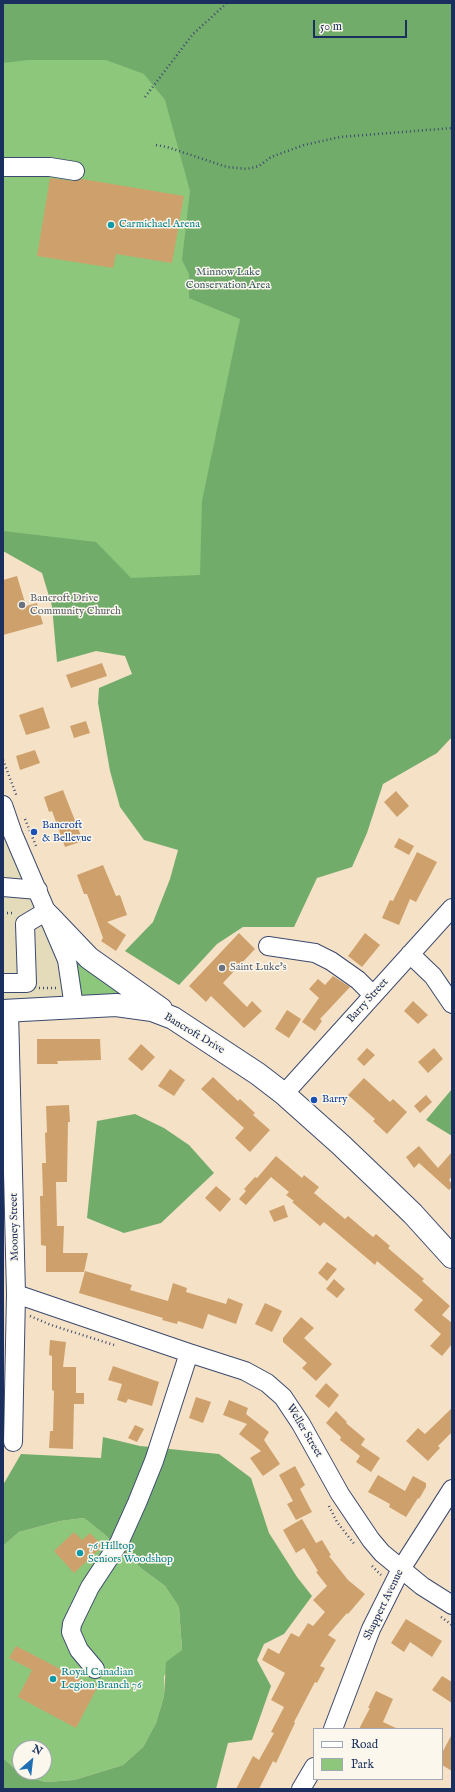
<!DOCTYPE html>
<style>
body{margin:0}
#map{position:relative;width:455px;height:1792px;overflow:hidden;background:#f5e1c6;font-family:"IM FELL English",serif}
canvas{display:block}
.frame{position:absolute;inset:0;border:4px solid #1b2f5e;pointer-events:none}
.legend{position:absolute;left:313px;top:1728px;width:130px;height:52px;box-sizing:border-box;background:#fbf7ec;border:1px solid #a1a7b3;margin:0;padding:5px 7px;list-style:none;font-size:12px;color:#1b2f5e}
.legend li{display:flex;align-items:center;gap:8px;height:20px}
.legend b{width:20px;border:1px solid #a1a7b3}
.north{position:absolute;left:12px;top:1740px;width:40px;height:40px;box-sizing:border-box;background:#fbf7ec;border:1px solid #a1a7b3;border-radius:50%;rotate:28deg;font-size:11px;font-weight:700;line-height:16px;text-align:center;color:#1b2f5e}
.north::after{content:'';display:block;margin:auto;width:14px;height:18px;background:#1f6fb2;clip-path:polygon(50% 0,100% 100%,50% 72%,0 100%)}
.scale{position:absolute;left:313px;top:20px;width:94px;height:18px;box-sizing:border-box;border:2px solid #1b2f5e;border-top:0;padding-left:5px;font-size:12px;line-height:14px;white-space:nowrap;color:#1b2f5e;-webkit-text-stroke:3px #fbf7ec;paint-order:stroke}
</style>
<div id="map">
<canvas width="455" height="1792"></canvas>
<div class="frame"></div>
<ul class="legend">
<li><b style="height:5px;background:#fff"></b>Road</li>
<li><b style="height:11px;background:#8dc77b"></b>Park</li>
</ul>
<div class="north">N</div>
<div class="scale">50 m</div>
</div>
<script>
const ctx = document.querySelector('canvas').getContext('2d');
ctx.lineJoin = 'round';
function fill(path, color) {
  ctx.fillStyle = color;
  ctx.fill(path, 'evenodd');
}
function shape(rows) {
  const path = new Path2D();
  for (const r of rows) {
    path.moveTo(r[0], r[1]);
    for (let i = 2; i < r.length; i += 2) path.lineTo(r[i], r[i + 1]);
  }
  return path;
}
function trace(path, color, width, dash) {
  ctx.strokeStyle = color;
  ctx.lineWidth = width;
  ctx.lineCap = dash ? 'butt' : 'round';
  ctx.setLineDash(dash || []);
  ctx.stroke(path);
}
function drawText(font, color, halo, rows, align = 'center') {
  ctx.font = font + ' "IM FELL English",serif';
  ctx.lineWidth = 3;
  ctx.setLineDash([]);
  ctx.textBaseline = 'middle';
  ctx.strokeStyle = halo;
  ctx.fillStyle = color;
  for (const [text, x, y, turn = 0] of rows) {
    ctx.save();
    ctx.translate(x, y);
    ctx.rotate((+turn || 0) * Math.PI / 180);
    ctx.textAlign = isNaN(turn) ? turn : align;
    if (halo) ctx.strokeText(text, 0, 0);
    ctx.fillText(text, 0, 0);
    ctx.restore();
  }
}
fill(shape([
 [3,802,75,1006,3,1010]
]), '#e3dbba');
fill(shape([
 [452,3,452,687,3,551,3,7],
 [90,957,173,1017,75,1006,68,959],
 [84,1518,104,1534,142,1569,165,1586,179,1607,182,1650,164,1676,164,1696,156,1723,143,1747,123,1765,74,1780,46,1782,23,1776,3,1758,3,1546,19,1532,60,1521],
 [20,1748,44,1748,44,1772,20,1772]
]), '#8dc77b');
fill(shape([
 [3,3,452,3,452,737,437,753,383,784,367,833,352,867,317,878,294,927,243,927,217,944,179,985,125,951,153,922,170,879,178,850,144,840,120,807,110,771,98,703,99,688,132,674,125,656,96,651,57,662,52,606,42,573,3,551,3,531,96,542,131,578,200,575,202,501,240,319,189,298,189,274,182,260,190,191,165,100,144,74,106,60,28,60,3,63],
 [452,1089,452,1136,426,1120],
 [135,1114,164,1128,189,1145,214,1173,161,1223,124,1233,87,1218,97,1121],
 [103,1437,140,1446,219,1454,251,1478,269,1533,297,1577,312,1596,284,1634,264,1644,257,1660,271,1686,252,1740,228,1743,216,1789,3,1789,3,1758,23,1776,46,1782,74,1780,123,1765,143,1747,156,1723,164,1696,166,1662,182,1650,179,1607,165,1586,142,1569,104,1534,84,1518,60,1521,19,1532,3,1546,3,1485,21,1454,101,1458]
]), '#72ac6b');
fill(shape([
 [50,178,73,181,82,179,184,196,172,263,116,254,113,268,37,256],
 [17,576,26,606,37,603,43,624,3,635,3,580],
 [102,663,107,676,71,688,66,675],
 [43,707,50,728,26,735,19,715],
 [86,721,90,733,74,738,70,726],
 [35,750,40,763,20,770,16,756],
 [63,790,83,841,65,847,52,811,49,812,44,797],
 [396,791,409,806,397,817,384,802],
 [399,838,414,846,409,855,394,847],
 [417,852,437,862,416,902,410,899,399,925,382,918,390,900,393,901],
 [103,865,116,896,120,895,127,915,107,922,126,935,116,951,101,941,103,938,87,894,84,894,77,875],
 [239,933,255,949,223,983,247,1007,252,1001,262,1011,244,1028,211,996,206,1002,189,986],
 [365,933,380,945,362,967,348,956],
 [333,976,350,987,320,1019,322,1021,315,1031,302,1022,319,998,309,989,318,979,325,985],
 [413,1001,428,1015,418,1024,404,1011],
 [287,1010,301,1019,289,1038,275,1029],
 [37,1039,100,1039,101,1060,57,1061,58,1064,37,1064],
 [141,1044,155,1057,142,1071,128,1059],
 [367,1048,375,1055,364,1066,357,1059],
 [434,1048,443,1059,428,1073,418,1062],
 [170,1069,185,1080,174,1096,158,1086],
 [213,1077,238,1101,240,1099,255,1113,253,1115,270,1130,250,1152,235,1138,244,1128,201,1089],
 [364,1078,390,1102,393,1099,407,1112,387,1134,373,1121,375,1119,348,1095],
 [426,1095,432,1102,420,1113,414,1106],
 [69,1105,70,1122,68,1122,67,1182,56,1182,57,1226,64,1226,63,1253,88,1253,84,1272,46,1272,46,1246,41,1245,40,1196,43,1196,42,1163,46,1163,45,1133,47,1132,46,1106],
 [419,1146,438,1168,452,1152,452,1176,449,1180,452,1184,452,1187,449,1190,419,1163,414,1168,406,1157],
 [276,1156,302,1178,304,1175,319,1187,314,1193,345,1219,348,1216,373,1237,376,1234,390,1246,388,1248,424,1279,422,1281,450,1306,442,1315,452,1323,452,1344,442,1356,430,1346,441,1334,414,1310,423,1300,377,1261,375,1265,324,1222,320,1226,292,1202,294,1201,286,1195,289,1192,271,1177,246,1205,239,1199,246,1191,244,1189,255,1177,257,1178],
 [216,1186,231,1199,220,1212,205,1198],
 [284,1205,288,1217,274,1222,269,1211],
 [327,1262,337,1269,327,1281,318,1273],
 [85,1271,132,1285,130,1290,168,1301,173,1283,187,1288,186,1292,226,1304,228,1298,243,1304,236,1324,208,1314,203,1329,178,1321,177,1324,162,1320,163,1318,79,1293],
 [334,1279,345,1289,337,1298,326,1289],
 [265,1303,282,1311,272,1332,255,1324],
 [301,1317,314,1328,304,1338,332,1364,316,1381,302,1368,307,1363,283,1342,283,1338],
 [50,1340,66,1342,63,1367,76,1367,76,1393,84,1393,84,1404,74,1404,73,1449,49,1448,50,1431,53,1431,54,1391,52,1390,52,1356,49,1355],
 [113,1366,159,1382,152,1406,128,1399,126,1403,117,1400,122,1384,108,1380],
 [326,1383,339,1395,329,1408,315,1396],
 [196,1397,211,1402,203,1423,189,1418],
 [229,1400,248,1408,246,1414,269,1432,264,1440,280,1464,263,1476,250,1458,261,1451,239,1434,247,1424,223,1415],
 [452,1408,452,1432,438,1446,440,1448,428,1461,406,1441,418,1428,425,1434],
 [336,1411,347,1422,346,1423,365,1439,361,1445,380,1458,371,1472,356,1462,360,1456,340,1440,341,1437,326,1423],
 [135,1425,144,1429,137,1442,128,1438],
 [295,1466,305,1485,300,1489,312,1512,296,1520,287,1504,293,1501,279,1475],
 [378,1475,405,1491,413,1476,426,1483,426,1487,419,1499,418,1498,406,1517,389,1507,390,1504,368,1492],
 [302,1519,316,1543,322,1540,331,1555,329,1556,348,1580,365,1594,348,1614,347,1613,328,1635,336,1640,320,1666,325,1668,317,1683,315,1682,294,1722,295,1723,276,1763,273,1761,259,1789,236,1789,253,1756,259,1760,274,1733,271,1732,284,1707,271,1700,285,1673,262,1660,268,1648,279,1654,291,1633,299,1637,308,1623,313,1626,325,1612,313,1600,327,1586,316,1572,318,1571,304,1548,296,1553,283,1530],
 [74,1532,82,1540,90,1533,103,1546,74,1573,54,1551],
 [406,1619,442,1641,432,1657,410,1642,404,1652,391,1643],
 [16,1646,97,1688,76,1728,18,1697,32,1670,9,1658],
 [442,1676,452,1682,452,1703,432,1690],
 [376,1691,393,1699,383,1722,398,1729,359,1729,370,1708,368,1708],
 [452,1734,452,1771,442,1765,442,1753]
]), '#cea16c');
const minor = shape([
 [3,167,50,167,75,171],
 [3,805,13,834,67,960,74,1007],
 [3,887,38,890],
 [268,946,315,953,331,961,358,980,373,995],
 [410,954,433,976,452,1004],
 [3,983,27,983,25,924,47,911],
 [9,1011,16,1294,13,1442],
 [284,1094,452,908],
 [16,1294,189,1353,245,1371,267,1383,283,1397,301,1424,340,1494,371,1540,382,1553,422,1586,452,1605],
 [95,1669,79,1650,71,1632,72,1624,90,1587,119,1543,137,1503,154,1461,189,1353],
 [333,1729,371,1629,401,1569,452,1489],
 [301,1789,314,1767]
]);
const major = shape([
 [49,916,89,958,161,1009],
 [3,1011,116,1005,152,1010,173,1018,258,1074,284,1094,340,1144,385,1187,413,1214,452,1257]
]);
trace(minor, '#3c4a6e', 20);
trace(major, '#3c4a6e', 24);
trace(shape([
 [145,97,193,34,227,3],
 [156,145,167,147,227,167,247,169,259,166,271,157,304,145,340,137,452,128],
 [3,760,17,797],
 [25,819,36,846],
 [3,913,15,913],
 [39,988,56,988],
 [30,1316,51,1325,114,1345],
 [329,1506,337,1522,355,1545],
 [372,1566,381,1575],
 [441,1617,452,1625]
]), '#3c4a6e', 2.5, [1, 3]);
trace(minor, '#fff', 18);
trace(major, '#fff', 22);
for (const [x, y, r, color] of [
 [111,225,4,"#0f9aa8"],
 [22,605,4,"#6b7280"],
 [34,832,4,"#1a4fb4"],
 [222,968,4,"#6b7280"],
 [314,1100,4,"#1a4fb4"],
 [80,1553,4,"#0f9aa8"],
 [53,1679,4,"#0f9aa8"]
]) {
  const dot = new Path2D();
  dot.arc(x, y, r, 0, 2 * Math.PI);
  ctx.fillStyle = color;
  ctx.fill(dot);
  trace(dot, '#fbf7ec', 1.5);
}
drawText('11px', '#0d838f', '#fbf7ec', [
 ["Carmichael Arena",119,225],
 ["76 Hilltop",88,1547],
 ["Seniors Woodshop",88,1560],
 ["Royal Canadian",61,1673],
 ["Legion Branch 76",61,1686]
], 'left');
drawText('11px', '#3d5d67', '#fbf7ec', [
 ["Minnow Lake",228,273],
 ["Conservation Area",228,286]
]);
drawText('11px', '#5b616d', '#fbf7ec', [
 ["Bancroft Drive",30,599],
 ["Community Church",30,612],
 ["Saint Luke's",230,968]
], 'left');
drawText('11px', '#164399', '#fbf7ec', [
 ["Bancroft",42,826],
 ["& Bellevue",42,839],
 ["Barry",322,1100]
], 'left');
drawText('11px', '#1b2f5e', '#fbf7ec', [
 ["Barry Street",368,1001,-48],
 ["Bancroft Drive",194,1034,31],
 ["Mooney Street",15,1227,-91],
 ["Weller Street",304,1431,59],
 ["Shappert Avenue",384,1605,-64]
]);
</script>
